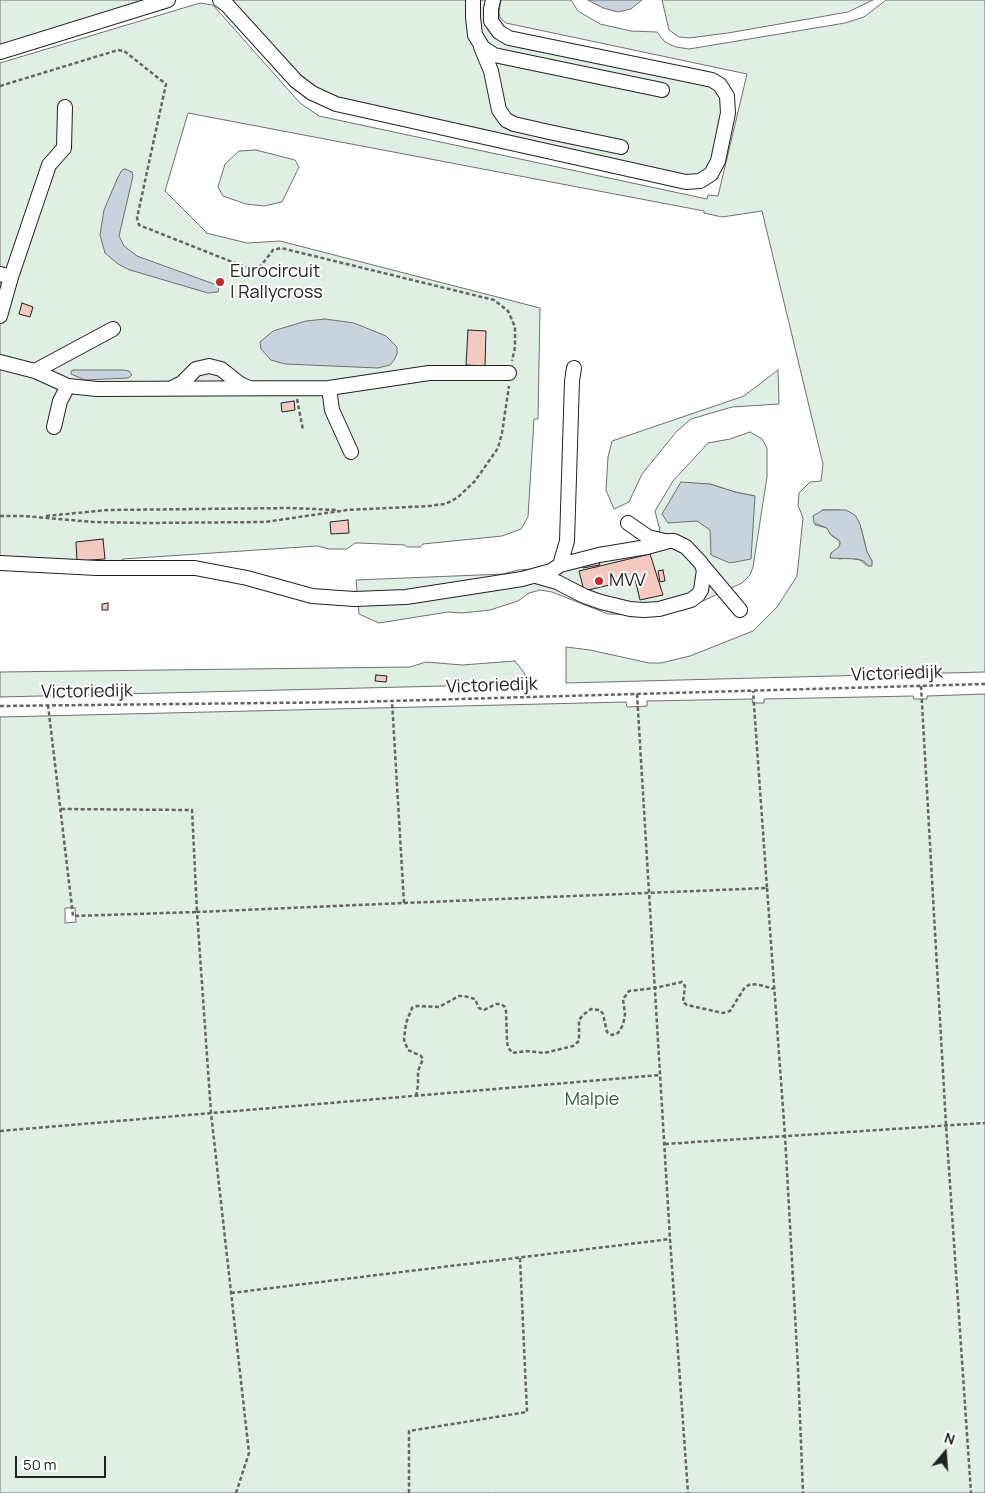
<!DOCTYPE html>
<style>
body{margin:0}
#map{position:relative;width:985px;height:1493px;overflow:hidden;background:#fff;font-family:Manrope,sans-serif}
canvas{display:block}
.north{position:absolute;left:920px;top:1428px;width:50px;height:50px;-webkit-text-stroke:4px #fff;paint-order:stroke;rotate:18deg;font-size:14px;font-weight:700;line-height:20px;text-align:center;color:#222}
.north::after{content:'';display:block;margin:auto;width:18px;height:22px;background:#222;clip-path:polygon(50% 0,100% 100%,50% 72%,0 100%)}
.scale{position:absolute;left:15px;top:1456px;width:91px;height:22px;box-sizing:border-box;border:2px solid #222;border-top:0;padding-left:6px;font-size:15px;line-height:18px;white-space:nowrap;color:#222;-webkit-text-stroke:4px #fff;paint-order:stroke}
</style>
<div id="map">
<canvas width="985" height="1493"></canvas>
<div class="north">N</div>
<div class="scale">50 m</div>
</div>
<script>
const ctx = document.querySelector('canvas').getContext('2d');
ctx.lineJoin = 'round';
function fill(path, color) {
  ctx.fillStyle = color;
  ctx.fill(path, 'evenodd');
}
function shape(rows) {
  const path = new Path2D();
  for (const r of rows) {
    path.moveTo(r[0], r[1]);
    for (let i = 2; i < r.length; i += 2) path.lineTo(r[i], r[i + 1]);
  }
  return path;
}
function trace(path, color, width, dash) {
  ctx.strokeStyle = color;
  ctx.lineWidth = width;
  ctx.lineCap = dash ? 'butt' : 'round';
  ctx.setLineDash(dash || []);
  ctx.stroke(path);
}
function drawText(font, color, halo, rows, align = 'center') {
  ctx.font = font + ' Manrope,sans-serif';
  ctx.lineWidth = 4;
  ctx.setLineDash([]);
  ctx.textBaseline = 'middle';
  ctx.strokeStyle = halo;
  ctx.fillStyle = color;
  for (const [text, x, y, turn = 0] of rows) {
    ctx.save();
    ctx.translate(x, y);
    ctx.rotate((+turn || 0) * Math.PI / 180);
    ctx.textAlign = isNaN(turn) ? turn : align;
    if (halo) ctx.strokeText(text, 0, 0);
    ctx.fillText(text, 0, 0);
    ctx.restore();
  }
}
const green = shape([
 [0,0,151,0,0,47,0,0],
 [227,0,489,0,486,21,488,29,497,39,715,86,724,98,724,111,709,170,695,178,357,106,301,81,227,0],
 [501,0,571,0,578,11,600,24,631,31,657,32,665,42,676,47,689,49,845,23,864,17,886,0,985,0,985,672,566,683,566,647,590,650,649,663,661,663,690,656,753,631,777,607,797,576,803,518,798,505,799,493,810,482,821,481,823,464,762,211,722,217,704,213,704,211,188,113,165,191,206,232,206,233,247,243,280,241,540,308,538,419,534,419,528,517,521,529,502,536,423,544,420,547,407,547,405,545,359,543,355,543,347,549,329,549,317,546,123,559,115,565,0,560,0,63,200,3,213,5,300,103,319,116,707,199,708,195,718,196,747,74,506,23,500,18,499,12,501,0],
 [823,510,839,510,861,528,867,552,872,561,868,566,860,560,850,558,839,559,840,541,832,536,827,528,815,525,823,510],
 [662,0,873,0,848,12,728,33,689,38,679,37,669,30,662,0],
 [256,150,295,160,299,167,282,202,264,206,246,204,223,196,218,187,225,164,239,151,256,150],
 [778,370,779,404,732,407,691,419,677,431,642,474,629,502,614,509,606,490,608,457,612,441,744,396,778,370],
 [750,432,762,439,767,448,767,477,753,567,750,575,742,583,705,600,668,612,651,615,608,614,552,592,540,590,529,593,518,601,490,610,462,613,448,612,379,623,359,614,356,580,503,574,518,570,561,567,657,546,660,527,659,527,655,511,673,481,708,443,730,439,750,432],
 [710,484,735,492,755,496,710,529,697,521,710,484],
 [515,661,525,674,525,684,0,697,0,672,410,667,426,662,462,665,515,661],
 [985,694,985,1493,0,1493,0,717,626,702,627,707,647,706,647,701,752,699,753,703,764,703,764,699,913,696,914,699,927,699,927,696,985,694],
 [75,908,76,922,65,923,65,908,75,908]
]);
fill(green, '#e0efe3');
trace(green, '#6f6f6f', 1);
const water = shape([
 [588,0,642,0,631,9,618,12,603,8,588,0],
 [125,169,132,172,133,176,119,236,124,246,137,256,214,284,219,287,218,292,208,293,130,270,118,264,105,253,100,235,104,210,118,177,122,170,125,169],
 [325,319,354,323,386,336,397,347,397,354,394,360,390,365,378,368,285,364,271,360,261,349,260,342,273,331,306,321,325,319],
 [74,370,123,370,129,371,132,375,128,378,85,380,71,374,71,371,74,370],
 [681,482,710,484,735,492,755,496,751,559,730,563,711,555,710,530,697,521,668,523,662,514,681,482],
 [823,510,846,510,855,515,860,524,867,552,872,561,872,566,868,566,864,561,857,559,830,558,831,553,839,547,840,544,840,541,830,534,827,528,814,523,813,516,823,510]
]);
fill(water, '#c7d3dd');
trace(water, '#6f6f6f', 1);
const building = shape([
 [22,303,33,307,30,317,19,314,22,303],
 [468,330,486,331,485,366,466,365,468,330],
 [294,401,295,410,282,412,281,403,294,401],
 [348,520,349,533,331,534,330,522,348,520],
 [103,539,105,559,77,561,76,542,103,539],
 [650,554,663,595,640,600,635,579,584,591,579,571,650,554],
 [598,559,600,565,583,568,582,563,598,559],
 [663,570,665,581,660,582,658,571,663,570],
 [108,603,108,610,102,610,102,604,108,603],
 [376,675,387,676,386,682,375,681,376,675]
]);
fill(building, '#f3c9c0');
trace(building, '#222', 1);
const minor = shape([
 [220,0,227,5,296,81,312,93,336,104,686,182,700,181,711,174,718,161,728,113,727,96,720,85,712,80,703,78,509,38,499,32,491,21,491,9,493,0],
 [473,0,473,17,475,35,483,48,494,55,662,90],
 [481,47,491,71,499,110,506,120,514,124,549,132,621,147],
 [0,52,168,0],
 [0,274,11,277,49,165,64,148,65,107],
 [0,316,11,277],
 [0,362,35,371,68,386,97,389,329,388,429,373,509,373],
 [35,371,113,329],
 [172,388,182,383,196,369,209,366,221,369,240,384,249,388],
 [329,388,332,410,351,452],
 [54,427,60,401,68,386],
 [628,523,648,537,665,541],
 [0,563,97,568,195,568,247,578,312,596,354,599,406,597,522,579,551,571,560,565,567,541,572,381,574,368],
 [703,566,740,610],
 [536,576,557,582,584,596,601,602,630,609,643,610,659,609,691,600,698,595,701,590,704,570,701,563,686,547,674,541,669,541,647,547,599,555,560,565]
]);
trace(minor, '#222', 16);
trace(shape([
 [0,86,118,50,124,51,166,84,137,218,139,225,245,267,260,267,273,250,281,248,494,300,508,311,515,327,515,347,512,361],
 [297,399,303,430],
 [0,516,24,516,93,522,145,523,265,522,347,510,429,506,445,504,457,498,475,481,498,448,502,433,509,386],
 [46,516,108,510,289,508,338,510],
 [921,686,946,1125,971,1493],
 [637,694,670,1239,688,1493],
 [48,705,73,916,197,912,192,810,60,809],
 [0,706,355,702,985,684],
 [767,888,785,1136,798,1368,803,1493],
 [404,903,767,888,753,691],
 [416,1096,418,1085,418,1071,423,1059,421,1056,408,1050,404,1040,406,1023,412,1008,417,1006,439,1007,459,996,464,996,475,999,479,1008,484,1010,496,1004,500,1004,504,1006,506,1011,507,1042,508,1047,512,1053,527,1051,544,1053,573,1046,579,1041,579,1020,583,1015,591,1009,600,1010,603,1014,607,1032,612,1035,618,1033,623,1025,625,1014,623,999,629,991,655,988,682,982,685,986,683,1002,687,1005,723,1013,730,1011,745,987,751,984,760,985,774,989],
 [0,1131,660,1075],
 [665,1144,985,1123],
 [231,1293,670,1239],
 [236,1493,249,1453,211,1113,197,912,404,903,392,701],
 [409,1493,409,1431,527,1412,520,1258]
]), '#646464', 2.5, [4, 2.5]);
trace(minor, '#fff', 14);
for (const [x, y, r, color] of [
 [220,282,5,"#c62828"],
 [599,581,5,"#c62828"]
]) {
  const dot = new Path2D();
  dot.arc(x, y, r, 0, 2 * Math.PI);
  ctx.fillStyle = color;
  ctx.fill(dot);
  trace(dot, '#fff', 2);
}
drawText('18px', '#222', '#fff', [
 ["Eurocircuit",230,272],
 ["| Rallycross",230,293],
 ["MVV",609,581]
], 'left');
drawText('18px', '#222', '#fff', [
 ["Victoriedijk",897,674,-2],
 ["Victoriedijk",492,686,-2],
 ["Victoriedijk",87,692,-1]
]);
drawText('18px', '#2f5e38', '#fff', [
 ["Malpie",592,1100]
]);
</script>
